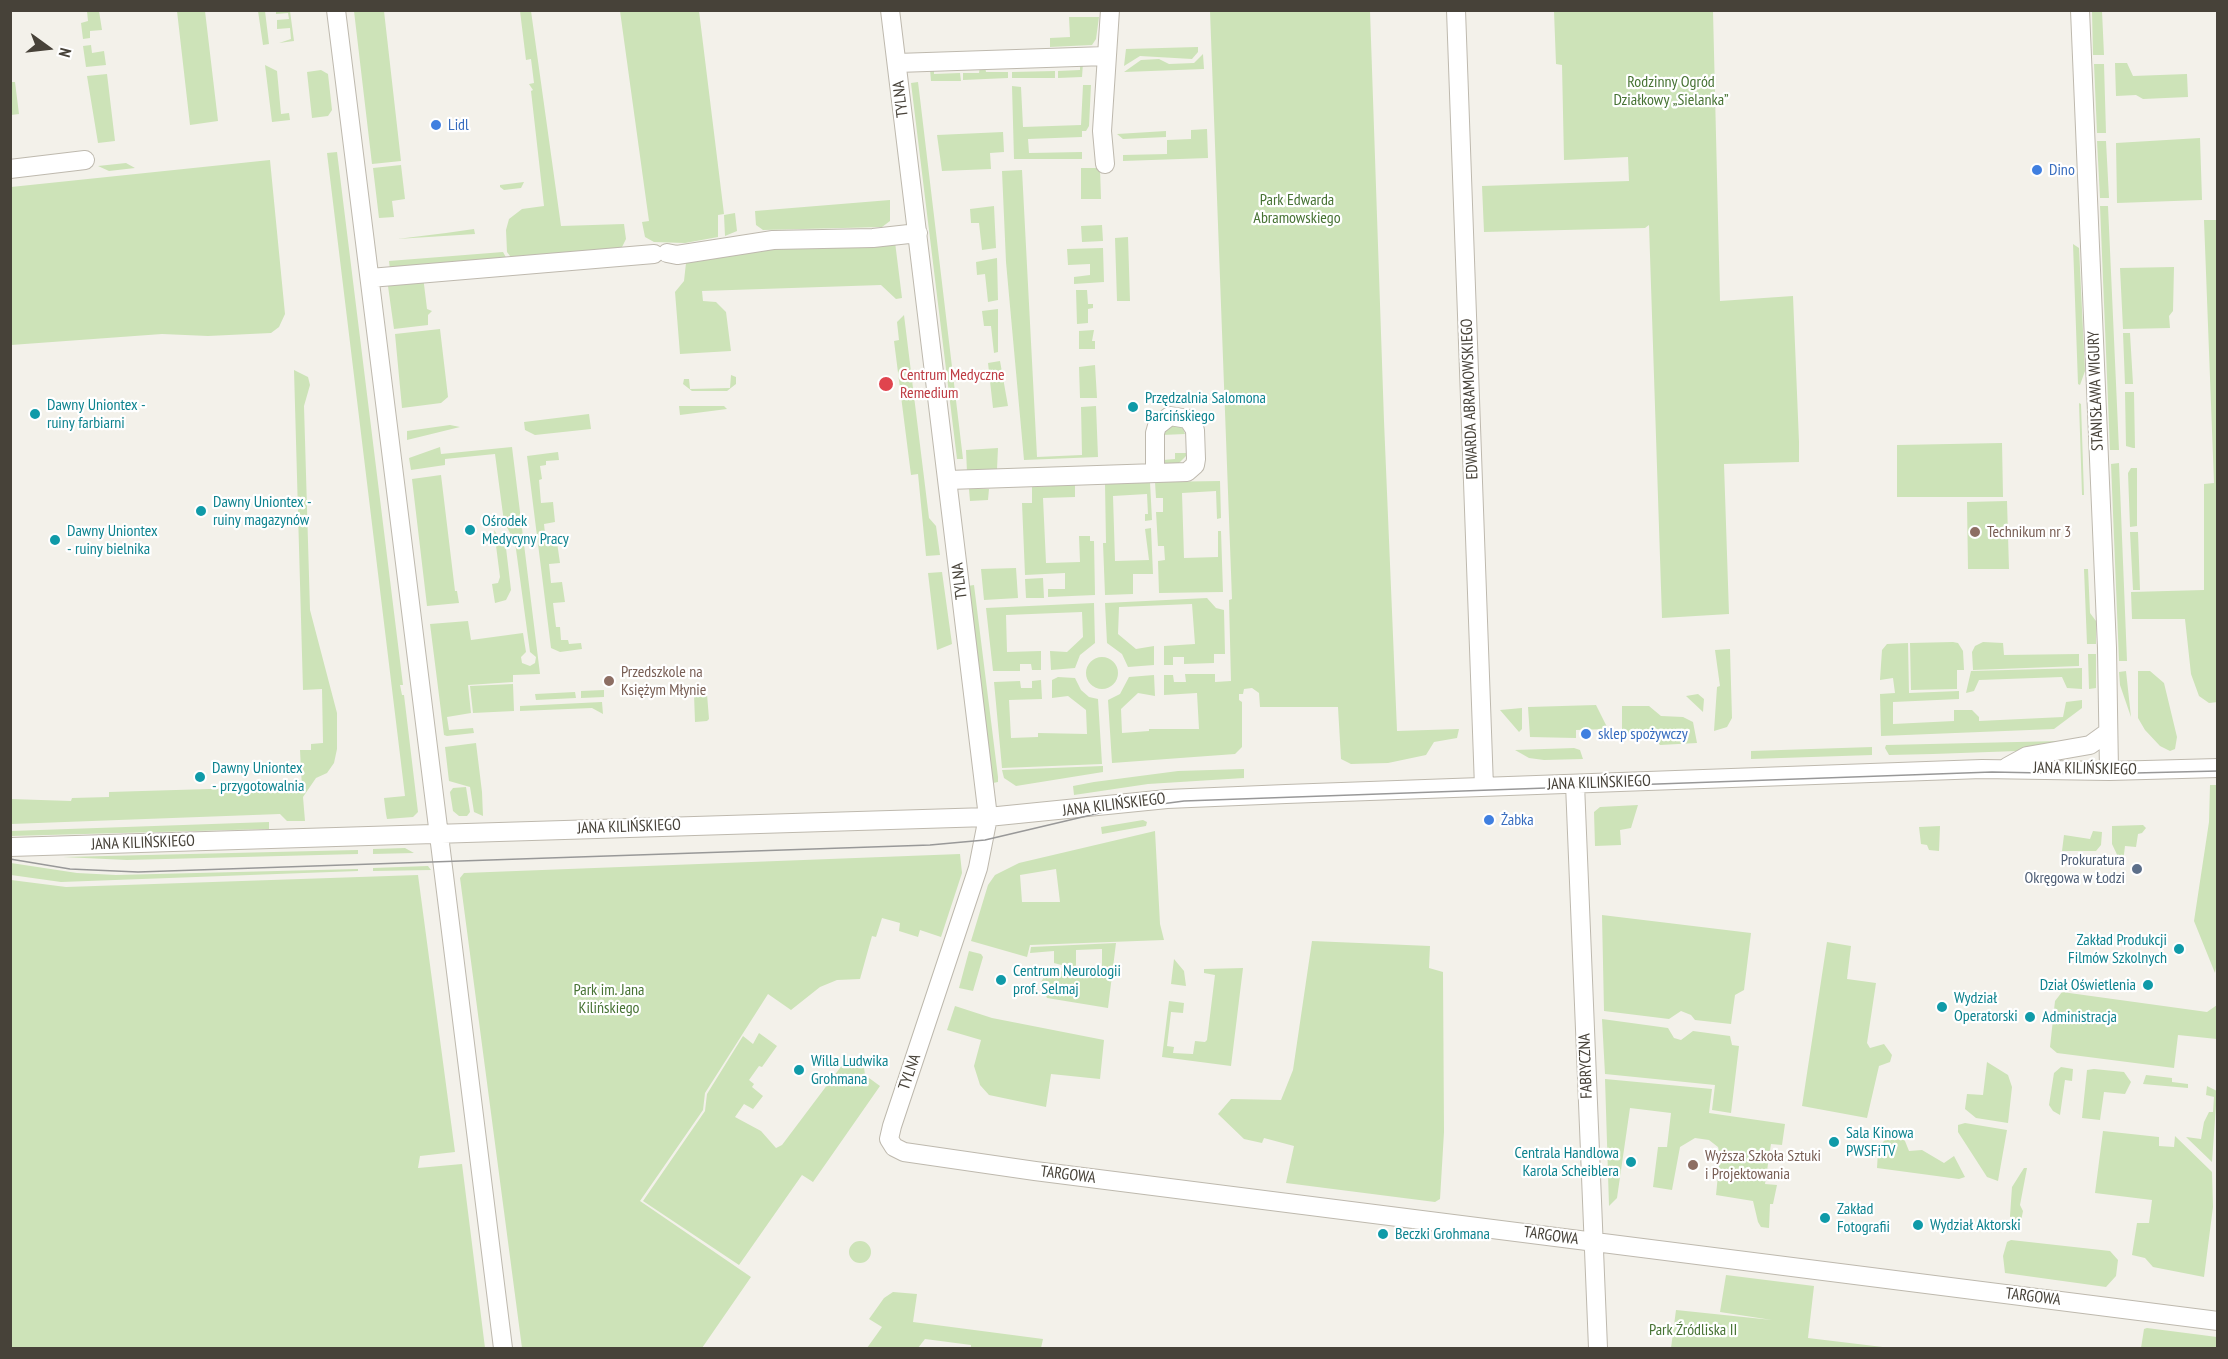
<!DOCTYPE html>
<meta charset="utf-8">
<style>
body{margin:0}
#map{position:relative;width:2228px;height:1359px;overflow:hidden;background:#f3f1ea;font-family:"PT Sans Narrow",sans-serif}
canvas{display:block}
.frame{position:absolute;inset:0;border:12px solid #474239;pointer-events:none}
.north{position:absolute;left:18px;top:18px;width:60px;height:60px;-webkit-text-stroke:4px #fff;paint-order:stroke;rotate:105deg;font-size:16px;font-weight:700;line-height:24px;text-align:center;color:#474239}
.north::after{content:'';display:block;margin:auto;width:21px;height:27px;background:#474239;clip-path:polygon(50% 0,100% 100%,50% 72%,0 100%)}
</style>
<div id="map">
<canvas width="2228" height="1359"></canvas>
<div class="frame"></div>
<div class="north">N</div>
</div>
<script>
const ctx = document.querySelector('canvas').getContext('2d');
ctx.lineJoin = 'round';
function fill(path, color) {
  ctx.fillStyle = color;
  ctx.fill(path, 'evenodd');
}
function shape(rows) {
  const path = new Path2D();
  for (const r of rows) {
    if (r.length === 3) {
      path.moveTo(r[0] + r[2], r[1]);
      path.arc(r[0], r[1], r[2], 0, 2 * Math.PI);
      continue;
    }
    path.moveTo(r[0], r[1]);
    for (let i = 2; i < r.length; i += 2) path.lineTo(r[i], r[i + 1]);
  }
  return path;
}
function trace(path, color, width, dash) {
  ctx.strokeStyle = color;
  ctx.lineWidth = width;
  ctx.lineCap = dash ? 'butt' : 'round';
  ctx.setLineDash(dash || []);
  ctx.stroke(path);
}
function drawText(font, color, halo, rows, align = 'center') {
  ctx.font = font + ' "PT Sans Narrow",sans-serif';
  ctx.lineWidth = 4.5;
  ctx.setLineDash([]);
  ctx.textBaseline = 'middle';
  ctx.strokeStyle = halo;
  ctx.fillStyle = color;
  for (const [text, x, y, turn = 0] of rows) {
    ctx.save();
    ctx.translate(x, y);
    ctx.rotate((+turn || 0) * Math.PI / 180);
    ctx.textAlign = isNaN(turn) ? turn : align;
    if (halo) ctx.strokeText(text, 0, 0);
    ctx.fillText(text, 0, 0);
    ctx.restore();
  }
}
fill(shape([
 [87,11,99,11,102,30,90,31,90,38,83,39,81,23,88,21],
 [177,11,205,11,218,121,190,125],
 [258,11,265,11,269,44,263,45],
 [276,11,290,11,294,41,279,43,291,39,290,28,277,29,277,20,289,19,288,13,276,14],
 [354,11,384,11,401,161,372,164],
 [520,11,531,11,561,226,624,224,626,239,621,249,513,260,507,252,506,230,509,219,522,209,544,206,531,91,533,90,529,84,534,83,531,59,526,60],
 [620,11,699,11,724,214,718,215,718,237,685,243,654,242,645,237,642,222,649,221,648,214],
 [1210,11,1370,11,1384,421,1397,731,1459,729,1457,738,1434,742,1426,755,1388,763,1351,764,1341,759,1338,707,1260,707,1259,693,1252,688,1244,689,1243,694,1239,694,1239,700,1242,702,1242,747,1235,754,1112,763,1108,700,1120,694,1129,677,1154,675,1155,696,1138,693,1121,709,1122,733,1149,731,1149,729,1199,729,1197,693,1164,695,1164,675,1173,675,1174,682,1186,682,1185,674,1215,674,1215,682,1231,681,1229,600,1232,599],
 [1554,11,1713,11,1720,301,1793,296,1799,442,1799,462,1724,464,1729,614,1662,618,1649,225,1645,228,1484,232,1482,186,1629,181,1628,157,1564,160,1562,65,1556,64],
 [2092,11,2102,11,2104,55,2093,55],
 [1069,17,1099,17,1096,39,1092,45,1050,47,1050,38,1070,37],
 [91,45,92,53,104,51,106,65,86,67,83,46],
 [1198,47,1198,52,1192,59,1140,56,1124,66,1126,49],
 [1203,54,1204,69,1124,72,1141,60,1159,59,1169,64,1194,63],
 [1080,63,1083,63,1082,77,1058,78,1058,71,1080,70],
 [2115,63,2127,63,2133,76,2187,74,2188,97,2143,99,2136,95,2116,96],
 [2094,64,2104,64,2106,133,2097,133],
 [265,65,277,71,281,114,289,113,290,120,272,122],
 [980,66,985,66,986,72,1008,72,1008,78,963,80,963,73,979,73],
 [930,69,934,69,934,74,960,73,961,81,931,81],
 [321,70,328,74,332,110,328,116,312,118,307,72],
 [1055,71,1055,78,1012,78,1012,72],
 [107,74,115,141,98,143,87,76],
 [11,82,15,82,19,114,11,115],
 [918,82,919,90,963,459,957,459,911,83],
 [1083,85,1091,85,1089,126,1086,131,1082,131,1082,137,1028,139,1029,153,1082,152,1082,159,1014,159,1012,86,1021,87,1023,127,1081,125],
 [1207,129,1208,158,1123,161,1123,155,1167,154,1167,140,1191,139,1191,130],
 [1166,131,1166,137,1123,139,1117,134],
 [1003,132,1004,152,990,153,991,169,942,171,937,135],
 [2200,138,2202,200,2117,203,2116,143],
 [2097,141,2106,141,2109,198,2100,198],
 [337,152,403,685,400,685,402,695,404,695,418,812,413,817,387,819,386,814,384,798,405,796,327,153],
 [270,160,285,314,279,327,271,333,208,336,162,334,11,345,11,187],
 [126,163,135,168,109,171,98,166],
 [401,165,405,199,392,201,394,217,379,218,373,168],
 [1081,168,1100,168,1101,199,1081,199],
 [1022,170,1037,457,1082,455,1081,407,1096,406,1098,457,1024,460,1006,262,1002,171],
 [524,182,521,188,504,190,500,187,500,185],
 [890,200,890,221,882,227,763,230,756,225,755,211],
 [994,206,996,248,982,250,979,223,971,223,970,209],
 [2100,206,2108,206,2119,450,2110,450],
 [735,213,737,231,725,236,724,215],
 [2204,220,2218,220,2218,702,2209,703,2199,696,2191,674,2185,619,2132,619,2131,592,2204,590,2204,484,2214,483],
 [1102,225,1103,241,1082,242,1081,226],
 [474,229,475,234,397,239,446,233],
 [1128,237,1130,301,1117,301,1115,238],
 [895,242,902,298,896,299,881,285,702,291,703,301,716,302,726,312,731,351,680,354,675,292,684,281,686,263,761,249],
 [2073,244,2079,248,2085,371,2080,385,2078,384],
 [1103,248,1104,282,1074,284,1074,277,1090,275,1090,264,1068,265,1067,249],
 [503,252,508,261,390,270,389,261],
 [997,258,998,300,988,302,985,274,977,275,976,262],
 [2174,267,2173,311,2169,316,2170,328,2123,329,2120,268],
 [423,276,427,309,432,311,428,315,428,325,394,329,387,279],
 [1076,290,1087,290,1088,304,1093,304,1093,308,1088,309,1088,323,1077,324],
 [998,309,998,352,994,353,991,326,984,326,982,311],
 [904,315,929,518,936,526,940,555,926,556,918,474,911,475,894,341,899,340,897,322],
 [440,329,448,397,441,403,402,408,395,334],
 [1094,330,1092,341,1095,341,1095,349,1079,349,1079,331],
 [2123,333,2130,333,2133,384,2125,384],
 [1000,361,1008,406,993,408,988,363],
 [1095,365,1097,398,1080,398,1079,367],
 [294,370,308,377,310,385,304,406,310,610,337,713,337,749,334,763,327,773,316,778,303,797,305,821,287,821,280,814,11,824,11,799,71,801,72,798,109,797,109,792,276,787,276,790,302,789,300,750,311,750,311,744,323,743,322,689,303,690],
 [731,375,736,377,736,384,727,391,692,391,683,384,684,379,689,379,690,389,730,388],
 [2125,392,2134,392,2135,448,2133,448,2126,446],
 [2079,403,2081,404,2084,495,2082,495],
 [679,406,724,406,727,409,680,415],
 [589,414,591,429,535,435,525,430,524,422],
 [1169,424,1182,426,1185,434,1162,435],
 [450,425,460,427,407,440,407,431],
 [2002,443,2003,497,1897,497,1897,445],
 [440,447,441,454,512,447,540,674,513,675,513,682,468,685,471,713,447,717,449,730,473,728,474,733,447,736,444,735,430,624,468,621,471,640,523,633,526,652,521,657,522,663,530,666,535,663,536,657,530,652,515,542,504,522,495,454,445,459,445,465,411,470,409,458],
 [998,448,997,469,967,472,966,450],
 [558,452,559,460,546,461,546,465,540,466,542,479,539,480,541,503,553,502,555,522,544,524,546,543,557,542,560,563,549,564,551,583,562,582,565,602,553,603,556,627,560,627,561,640,568,640,569,644,581,643,582,649,560,652,551,648,527,456],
 [1175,453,1186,453,1186,456,1179,463,1164,464,1163,460,1175,459],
 [2119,463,2127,661,2119,661,2111,464],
 [2131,468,2137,468,2137,526,2130,527,2128,473],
 [441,475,455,591,457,591,459,603,427,606,412,479],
 [1220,481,1221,518,1217,519,1216,491,1182,493,1184,558,1218,557,1218,531,1221,531,1223,592,1159,593,1158,561,1165,560,1164,546,1158,546,1156,512,1163,512,1163,498,1156,498,1155,482],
 [1150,482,1152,520,1145,521,1145,514,1148,514,1147,494,1113,496,1115,561,1149,560,1145,529,1151,528,1153,574,1133,574,1133,594,1105,595,1103,543,1106,543,1105,484],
 [1075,485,1075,497,1043,498,1046,563,1080,562,1079,536,1090,536,1090,541,1094,541,1095,595,1048,597,1048,589,1065,589,1065,573,1025,575,1022,503,1032,503,1032,487],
 [969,489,989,489,988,500,970,501],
 [2007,501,2009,569,1968,569,1967,502],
 [494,530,506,548,511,590,506,600,495,603,492,584,498,583,500,577],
 [2130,532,2138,532,2140,590,2133,590],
 [1016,568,1018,598,984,600,981,569],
 [2084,569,2088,569,2090,613,2096,621,2096,644,2087,644],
 [942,572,952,644,937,650,928,573],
 [1043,578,1044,598,1026,598,1025,579],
 [974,585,998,777,998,782,993,783,967,586],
 [1207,598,1216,608,1224,610,1225,654,1214,654,1214,663,1184,664,1184,657,1173,657,1173,665,1164,665,1164,646,1195,644,1192,604,1119,607,1118,634,1136,649,1154,646,1154,665,1128,667,1122,654,1107,643,1105,603],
 [1094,603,1095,643,1080,655,1075,668,1051,670,1050,651,1067,652,1083,637,1082,612,1006,615,1007,652,1041,651,1041,670,1032,670,1031,664,1020,664,1020,671,993,671,986,608],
 [1953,642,1958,643,1963,651,1964,670,1957,670,1957,689,1911,690,1910,643],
 [1983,642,2003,643,2004,655,2079,654,2079,666,1973,670,1972,652,1975,646],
 [1908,643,1909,693,1959,691,1959,699,1893,702,1893,724,1954,721,1954,710,1972,710,1979,717,1979,721,2063,717,2066,702,2082,700,2082,708,2054,729,1881,736,1880,694,1895,693,1893,678,1880,680,1882,650,1887,644],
 [1730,649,1732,718,1727,727,1714,731,1717,687,1720,686,1715,650],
 [2088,654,2096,654,2096,688,2089,689],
 [1102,673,16],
 [2082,668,2082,689,2067,688,2062,677,1979,680,1974,691,1966,693,1971,671],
 [2126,671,2131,717,2120,685,2119,672],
 [2138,671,2150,671,2164,683,2177,737,2175,749,2170,751,2160,746,2145,730,2138,718],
 [1058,677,1075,678,1081,690,1089,697,1098,699,1102,764,1002,768,994,682,1020,681,1021,688,1032,688,1032,681,1041,680,1042,699,1009,700,1011,738,1038,737,1038,733,1087,734,1086,710,1068,696,1052,698,1052,680],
 [513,684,514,711,473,713,470,686],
 [604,690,604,697,581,698,581,691],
 [575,692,576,698,536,700,535,694],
 [694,694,707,694,709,719,707,721,695,722],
 [1698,694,1704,699,1703,712,1686,696],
 [602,702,603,714,592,708,520,711,520,706],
 [1596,705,1608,729,1576,730,1576,738,1530,737,1528,707],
 [1622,706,1649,706,1661,716,1683,717,1693,722,1697,743,1660,745,1652,736,1641,733,1622,734],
 [1522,708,1522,729,1519,732,1500,710],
 [2061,741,2071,743,2017,751,1933,754,1889,755,1885,748,1886,745],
 [476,743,482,792,483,816,474,812,470,787,449,781,445,747],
 [1872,747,1872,755,1751,759,1751,751],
 [1574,748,1580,750,1583,759,1544,760,1529,758,1515,750],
 [1103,766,1103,772,1016,786,1004,778,1002,770],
 [1244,769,1244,778,1148,784,1074,795,1073,786,1094,782,1178,771],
 [2210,785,2218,785,2218,956,2215,973,2194,921,2209,822],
 [466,787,470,812,467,816,459,816,453,811,450,792,453,788],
 [1638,805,1631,828,1620,830,1621,845,1595,846,1594,812,1600,807],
 [1143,820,1147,822,1146,826,1102,834,1101,827],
 [269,822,269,829,11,836,11,831],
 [2143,825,2146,828,2142,833,2138,834,2136,847,2125,846,2123,862,2120,861,2112,844,2112,826],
 [1940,826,1939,851,1929,850,1927,845,1921,844,1919,827],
 [1155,831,1160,924,1164,940,1030,945,1027,957,971,941,988,885,995,875,1019,863],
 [1056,869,1060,902,1022,902,1020,875],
 [2093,831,2102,832,2101,845,2096,851,2062,851,2064,835,2090,839],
 [405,848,414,853,373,854,373,849],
 [358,850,358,854,127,860,63,857],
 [960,854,962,873,941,937,920,930,918,937,899,931,900,923,882,918,876,937,872,936,860,979,837,980,820,987,791,1010,768,994,705,1093,703,1110,640,1201,751,1277,702,1348,522,1348,460,878,464,873],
 [11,863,77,873,116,875,358,869,358,871,61,882,11,875],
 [428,866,431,870,373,871,373,868],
 [418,875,455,1152,420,1156,418,1168,462,1164,485,1348,11,1348,11,880,66,887],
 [1602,915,1751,933,1744,990,1735,995,1731,1024,1695,1020,1691,1015,1681,1011,1669,1019,1604,1011],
 [1312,941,1430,946,1429,968,1443,972,1444,1132,1440,1199,1435,1202,1286,1183,1294,1146,1264,1138,1262,1143,1244,1139,1218,1114,1231,1099,1281,1100,1293,1070],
 [1827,942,1851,946,1847,979,1876,983,1867,1043,1870,1048,1884,1044,1892,1055,1890,1062,1879,1066,1867,1118,1802,1106],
 [1116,943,1108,1008,1047,998,1041,982,1049,969,1077,974,1077,978,1102,977,1102,949,1076,950,1076,969,1054,963,1054,951,1030,953,1031,947],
 [969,951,981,954,983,957,973,991,959,988],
 [1174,959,1184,971,1186,986,1171,984],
 [1243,968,1231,1066,1162,1057,1169,1001,1184,1003,1183,1013,1171,1012,1167,1046,1174,1047,1173,1053,1193,1054,1195,1041,1205,1042,1207,1040,1215,975,1204,973,1204,969],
 [2062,992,2207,1012,2217,1005,2217,1039,2178,1035,2174,1068,2057,1053,2050,1047,2055,1001],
 [955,1006,992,1018,1104,1040,1100,1079,1051,1074,1046,1107,989,1095,980,1085,974,1066,981,1040,947,1030],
 [1602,1019,1668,1028,1674,1038,1681,1040,1693,1031,1730,1036,1732,1045,1739,1046,1731,1113,1712,1110,1715,1085,1605,1074],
 [759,1033,777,1046,762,1067,759,1066,749,1080,754,1084,752,1087,763,1096,753,1109,744,1104,735,1117,761,1131,776,1148,782,1145,849,1056,864,1067,865,1075,880,1086,813,1182,802,1175,739,1265,643,1201,705,1111,707,1094,743,1036,753,1044],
 [1987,1062,2008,1075,2012,1087,2008,1123,1976,1118,1965,1109,1967,1094,1983,1095],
 [2061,1067,2073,1069,2072,1081,2065,1080,2060,1115,2053,1111,2049,1105,2054,1073],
 [2094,1069,2124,1072,2131,1082,2125,1094,2104,1092,2100,1120,2082,1118,2087,1070],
 [2146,1075,2172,1078,2172,1082,2188,1084,2188,1088,2143,1084],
 [1605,1079,1712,1089,1709,1113,1785,1124,1782,1145,1771,1144,1765,1184,1777,1185,1773,1204,1770,1204,1769,1228,1761,1227,1758,1222,1753,1201,1716,1195,1720,1155,1718,1147,1709,1140,1695,1138,1680,1147,1672,1190,1653,1187,1658,1147,1667,1147,1671,1113,1630,1108,1617,1198,1609,1206],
 [2207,1086,2217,1091,2212,1162,2186,1137,2201,1139,2204,1122,2209,1112,2213,1112,2214,1097,2206,1095],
 [1965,1123,2007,1130,1998,1181,1987,1177,1958,1132,1958,1125],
 [1901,1131,1909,1151,1922,1150,1944,1163,1954,1156,1965,1177,1959,1179,1877,1168,1878,1152,1883,1142,1892,1134],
 [2103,1131,2159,1137,2159,1146,2174,1147,2175,1136,2212,1172,2213,1207,2204,1277,2153,1267,2145,1258,2132,1255,2137,1223,2149,1223,2152,1200,2095,1193],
 [2024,1168,2027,1168,2020,1205,2023,1211,2021,1221,2012,1222,2010,1216,2012,1187],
 [2011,1240,2110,1251,2118,1260,2116,1276,2106,1287,2005,1273,2003,1256,2007,1242],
 [860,1252,11],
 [1726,1275,1814,1286,1808,1338,1891,1348,1671,1348,1676,1310,1772,1320,1720,1312],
 [893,1292,917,1294,913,1322,1043,1339,1041,1348,971,1348,971,1345,925,1339,918,1348,867,1348,882,1327,869,1319,884,1298],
 [2147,1328,2217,1337,2217,1348,2141,1348,2144,1329]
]), '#cde3b8');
const minor = shape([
 [336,10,503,1348],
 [890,10,988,817,978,868,892,1126,889,1139,894,1147,904,1152,1035,1171,2218,1321],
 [1456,10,1484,787],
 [2080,10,2107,648,2109,771],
 [897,63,1106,56],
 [1105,164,1102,131,1110,10],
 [10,169,85,160],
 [667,253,677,255,773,240,873,238,918,233],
 [370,278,654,254],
 [948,480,1187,472,1195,465,1196,459,1195,430,1188,419,1170,416,1157,426,1155,433,1155,472],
 [2007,767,2027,756,2090,745,2108,732],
 [1575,784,1598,1348],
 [10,847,988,817,1167,799,1286,794,1982,769,2109,771,2218,768]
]);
trace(minor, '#beb9ae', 20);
trace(minor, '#fff', 18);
trace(shape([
 [10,859,70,869,138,872,930,845,985,840,1108,811,1184,801,1992,772,2094,774,2218,771]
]), '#989898', 1.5);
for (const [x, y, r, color] of [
 [436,125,6,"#3f7fe0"],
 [2037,170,6,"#3f7fe0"],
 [886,384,8,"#e0444e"],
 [1133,407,6,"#0f9aa8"],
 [35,414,6,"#0f9aa8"],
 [201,511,6,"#0f9aa8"],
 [470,530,6,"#0f9aa8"],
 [1975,532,6,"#8d6e63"],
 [55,540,6,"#0f9aa8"],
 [609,681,6,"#8d6e63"],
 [1586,734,6,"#3f7fe0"],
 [200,777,6,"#0f9aa8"],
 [1489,820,6,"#3f7fe0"],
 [2137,869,6,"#5c6f8a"],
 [2179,949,6,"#0f9aa8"],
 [1001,980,6,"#0f9aa8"],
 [2148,985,6,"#0f9aa8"],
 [1942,1007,6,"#0f9aa8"],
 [2030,1017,6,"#0f9aa8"],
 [799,1070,6,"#0f9aa8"],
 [1834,1142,6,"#0f9aa8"],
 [1631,1162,6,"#0f9aa8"],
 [1693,1165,6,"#8d6e63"],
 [1825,1218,6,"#0f9aa8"],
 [1918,1225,6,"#0f9aa8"],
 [1383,1234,6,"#0f9aa8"]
]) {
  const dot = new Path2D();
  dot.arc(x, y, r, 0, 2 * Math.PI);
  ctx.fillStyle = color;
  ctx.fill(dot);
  trace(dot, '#fff', 2);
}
drawText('16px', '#467233', '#fff', [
 ["Rodzinny Ogród",1671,82],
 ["Działkowy „Sielanka”",1671,100],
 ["Park Edwarda",1297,200],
 ["Abramowskiego",1297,218],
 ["Park im. Jana",609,990],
 ["Kilińskiego",609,1008],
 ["Park Źródliska II",1693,1330]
]);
drawText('16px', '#474239', '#fff', [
 ["TYLNA",901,99,-97],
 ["STANISŁAWA WIGURY",2096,391,-92],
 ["EDWARDA ABRAMOWSKIEGO",1470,399,-92],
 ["TYLNA",960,581,-97],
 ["JANA KILIŃSKIEGO",2085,769,1],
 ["JANA KILIŃSKIEGO",1599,783,-2],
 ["JANA KILIŃSKIEGO",1114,805,-7],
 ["JANA KILIŃSKIEGO",629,827,-2],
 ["JANA KILIŃSKIEGO",143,843,-2],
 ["FABRYCZNA",1586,1066,-92],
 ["TYLNA",910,1072,-71],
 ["TARGOWA",1068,1175,7],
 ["TARGOWA",1551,1236,8],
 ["TARGOWA",2033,1297,7]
]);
drawText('16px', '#366cbe', '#fff', [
 ["Lidl",448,125],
 ["Dino",2049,170],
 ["sklep spożywczy",1598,734],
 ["Żabka",1501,820]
], 'left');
drawText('16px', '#be3a42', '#fff', [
 ["Centrum Medyczne",900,375],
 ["Remedium",900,393]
], 'left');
drawText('16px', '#0d838f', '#fff', [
 ["Przędzalnia Salomona",1145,398],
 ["Barcińskiego",1145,416],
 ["Dawny Uniontex -",47,405],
 ["ruiny farbiarni",47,423],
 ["Dawny Uniontex -",213,502],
 ["ruiny magazynów",213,520],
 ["Ośrodek",482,521],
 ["Medycyny Pracy",482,539],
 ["Dawny Uniontex",67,531],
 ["- ruiny bielnika",67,549],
 ["Dawny Uniontex",212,768],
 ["- przygotowalnia",212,786],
 ["Zakład Produkcji",2167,940,"right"],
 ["Filmów Szkolnych",2167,958,"right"],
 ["Centrum Neurologii",1013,971],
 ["prof. Selmaj",1013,989],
 ["Dział Oświetlenia",2136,985,"right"],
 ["Wydział",1954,998],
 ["Operatorski",1954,1016],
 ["Administracja",2042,1017],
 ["Willa Ludwika",811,1061],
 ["Grohmana",811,1079],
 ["Sala Kinowa",1846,1133],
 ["PWSFiTV",1846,1151],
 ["Centrala Handlowa",1619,1153,"right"],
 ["Karola Scheiblera",1619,1171,"right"],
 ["Zakład",1837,1209],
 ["Fotografii",1837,1227],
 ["Wydział Aktorski",1930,1225],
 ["Beczki Grohmana",1395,1234]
], 'left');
drawText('16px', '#785e54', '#fff', [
 ["Technikum nr 3",1987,532],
 ["Przedszkole na",621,672],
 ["Księżym Młynie",621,690],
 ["Wyższa Szkoła Sztuki",1705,1156],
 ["i Projektowania",1705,1174]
], 'left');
drawText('16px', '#4e5e75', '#fff', [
 ["Prokuratura",2125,860],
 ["Okręgowa w Łodzi",2125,878]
], 'right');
</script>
